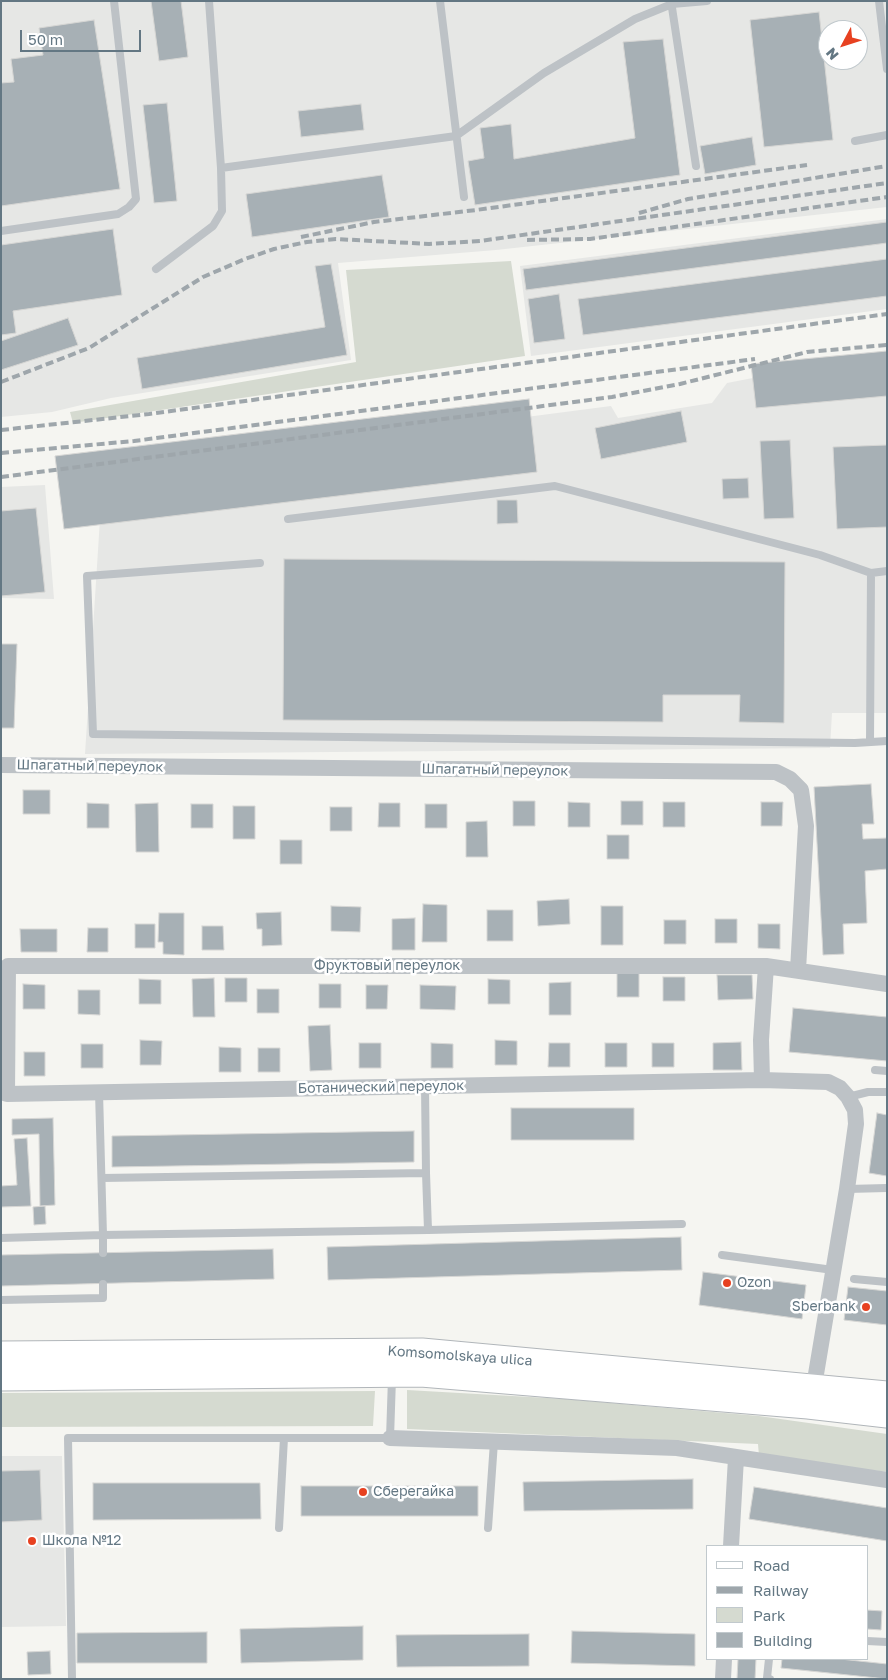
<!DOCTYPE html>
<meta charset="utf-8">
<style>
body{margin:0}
#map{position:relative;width:888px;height:1680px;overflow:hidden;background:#f5f5f1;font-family:"Golos Text",sans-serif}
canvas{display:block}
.frame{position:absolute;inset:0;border:2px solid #637783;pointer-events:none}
.legend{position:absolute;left:706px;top:1545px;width:162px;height:115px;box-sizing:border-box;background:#fff;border:1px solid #c1c9cd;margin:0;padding:6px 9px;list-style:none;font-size:15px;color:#637783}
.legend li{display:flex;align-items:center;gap:10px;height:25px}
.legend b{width:25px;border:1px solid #c1c9cd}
.north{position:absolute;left:818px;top:20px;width:50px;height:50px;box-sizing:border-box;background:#fff;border:1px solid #c1c9cd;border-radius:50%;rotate:230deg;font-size:14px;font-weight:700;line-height:20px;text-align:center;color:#637783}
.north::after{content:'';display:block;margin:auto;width:18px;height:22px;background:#e74120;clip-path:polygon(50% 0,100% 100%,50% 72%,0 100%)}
.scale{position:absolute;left:20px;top:30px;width:121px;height:22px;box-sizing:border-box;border:2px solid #637783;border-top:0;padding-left:6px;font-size:15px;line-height:18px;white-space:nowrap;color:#637783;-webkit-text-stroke:4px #fff;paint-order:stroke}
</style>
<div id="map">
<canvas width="888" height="1680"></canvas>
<div class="frame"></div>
<ul class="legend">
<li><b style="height:6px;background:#fff"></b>Road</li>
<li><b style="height:6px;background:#9ea6ab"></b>Railway</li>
<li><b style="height:14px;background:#d5dad0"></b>Park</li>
<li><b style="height:14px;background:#a7b0b5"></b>Building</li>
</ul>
<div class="north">N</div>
<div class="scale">50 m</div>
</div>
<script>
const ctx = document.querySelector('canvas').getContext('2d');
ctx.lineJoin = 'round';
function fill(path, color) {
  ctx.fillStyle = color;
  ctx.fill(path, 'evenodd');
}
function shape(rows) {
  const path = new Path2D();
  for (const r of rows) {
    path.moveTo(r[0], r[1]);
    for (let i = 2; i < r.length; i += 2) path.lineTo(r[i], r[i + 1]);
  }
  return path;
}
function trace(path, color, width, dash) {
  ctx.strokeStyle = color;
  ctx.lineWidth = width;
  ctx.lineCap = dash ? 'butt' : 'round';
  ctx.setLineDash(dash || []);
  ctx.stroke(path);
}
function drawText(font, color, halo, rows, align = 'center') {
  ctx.font = font + ' "Golos Text",sans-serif';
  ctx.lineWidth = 5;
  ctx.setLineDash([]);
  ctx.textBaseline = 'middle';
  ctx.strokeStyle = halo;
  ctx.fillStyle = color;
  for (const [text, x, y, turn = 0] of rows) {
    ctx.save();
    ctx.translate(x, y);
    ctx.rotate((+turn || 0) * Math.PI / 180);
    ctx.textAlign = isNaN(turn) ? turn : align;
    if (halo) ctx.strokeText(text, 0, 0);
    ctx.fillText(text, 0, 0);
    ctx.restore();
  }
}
fill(shape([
 [1,1,887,1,887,207,496,250,338,263,351,360,111,398,52,412,1,417],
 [828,30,858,30,858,60,828,60],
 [887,219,887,309,531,356,520,266],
 [887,358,887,719,886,713,832,713,830,748,85,754,103,472,611,406,618,418,712,403,727,383,789,371],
 [45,485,54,599,1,598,1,487],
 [1,1456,62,1456,66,1626,1,1627]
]), '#e6e7e5');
fill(shape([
 [511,261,525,356,73,423,70,412,356,362,346,270],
 [407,1390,565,1399,759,1416,887,1434,887,1472,759,1456,758,1444,407,1429],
 [375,1391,373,1426,1,1427,1,1393]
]), '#d5dad0');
const building = shape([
 [151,1,181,1,188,57,159,61,151,1],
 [819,12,833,140,764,147,750,20,819,12],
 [94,20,120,189,1,206,1,83,14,82,11,59,43,55,39,28,94,20],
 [663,39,680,175,475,205,468,161,484,158,480,128,511,124,514,159,635,138,623,42,663,39],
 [167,103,177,201,154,203,143,105,167,103],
 [361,104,364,130,301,137,298,111,361,104],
 [752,137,756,165,705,174,700,146,752,137],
 [382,175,389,217,252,237,246,194,382,175],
 [887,222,887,243,526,290,523,269,887,222],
 [113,229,122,295,13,311,16,333,1,335,1,245,113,229],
 [887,259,887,296,583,335,578,299,887,259],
 [331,264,347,355,142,389,137,358,325,327,315,266,331,264],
 [559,294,565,339,534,343,528,299,559,294],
 [68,318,78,345,1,370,1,341,68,318],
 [887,351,887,396,756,408,751,364,887,351],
 [529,399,537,472,64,529,55,456,529,399],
 [681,411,687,442,601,459,595,428,681,411],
 [790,440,794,518,764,519,760,441,790,440],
 [887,445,887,527,837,529,833,447,887,445],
 [748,478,749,498,723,499,722,479,748,478],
 [497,500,517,500,518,523,497,524,497,500],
 [36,508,45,592,1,596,1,511,36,508],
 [284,559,785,562,784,723,739,722,740,695,663,695,663,722,283,720,284,559],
 [1,644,17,644,14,728,1,728,1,644],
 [871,784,874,824,862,824,863,839,887,838,887,869,865,871,867,923,843,924,844,954,823,955,814,787,871,784],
 [23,790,50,790,50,814,23,814,23,790],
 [513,801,535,801,535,826,513,826,513,801],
 [621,801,643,801,643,825,621,825,621,801],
 [568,802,590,803,590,827,568,827,568,802],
 [663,802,685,802,685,827,663,827,663,802],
 [761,802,783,802,782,826,761,826,761,802],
 [87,803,109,804,109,828,87,828,87,803],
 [158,803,159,852,136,852,135,804,158,803],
 [379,803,400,803,400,827,378,827,379,803],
 [191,804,213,804,213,828,191,828,191,804],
 [425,804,447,804,447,828,425,828,425,804],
 [233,806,255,806,255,839,233,839,233,806],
 [330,807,352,807,352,831,330,831,330,807],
 [487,821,488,857,466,857,466,822,487,821],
 [607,835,629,835,629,859,607,859,607,835],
 [280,840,302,840,302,864,280,864,280,840],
 [569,899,570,924,538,926,537,901,569,899],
 [423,904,447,905,447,942,422,942,423,904],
 [331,906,361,907,360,932,331,931,331,906],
 [601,906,623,906,623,945,601,945,601,906],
 [487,910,513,910,513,941,487,941,487,910],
 [281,912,282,945,262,946,262,929,257,929,256,913,281,912],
 [159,913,184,913,184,955,163,954,163,942,158,942,159,913],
 [415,918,415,950,392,950,392,919,415,918],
 [715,919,737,919,737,943,715,943,715,919],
 [664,920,686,920,686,944,664,944,664,920],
 [135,924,155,924,155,948,135,948,135,924],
 [758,924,780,924,780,949,758,948,758,924],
 [202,926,223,926,224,950,202,950,202,926],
 [88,928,108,928,108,952,87,952,88,928],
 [20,929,57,929,57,952,21,952,20,929],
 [617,973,639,973,639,997,617,997,617,973],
 [717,975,752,975,753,999,718,1000,717,975],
 [663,977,685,977,685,1001,663,1001,663,977],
 [214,978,215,1017,193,1017,192,979,214,978],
 [225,978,247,978,247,1002,225,1002,225,978],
 [139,979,161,980,161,1004,139,1004,139,979],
 [488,979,510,980,510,1004,488,1004,488,979],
 [571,982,571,1015,549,1015,549,983,571,982],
 [23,984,45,985,45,1009,23,1009,23,984],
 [319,984,341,984,341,1008,319,1008,319,984],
 [366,985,388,985,387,1009,366,1009,366,985],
 [420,985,456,986,455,1010,420,1009,420,985],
 [257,989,279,989,279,1013,257,1013,257,989],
 [78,990,100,990,100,1015,78,1014,78,990],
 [793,1008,887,1017,887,1061,789,1052,793,1008],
 [330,1025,332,1070,310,1071,308,1026,330,1025],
 [140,1040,162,1041,161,1065,140,1065,140,1040],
 [495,1040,517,1041,517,1065,495,1065,495,1040],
 [741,1042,742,1070,713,1070,713,1043,741,1042],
 [359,1043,381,1043,381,1068,359,1068,359,1043],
 [431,1043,453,1044,453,1068,431,1068,431,1043],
 [549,1043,570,1043,570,1067,548,1067,549,1043],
 [605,1043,627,1043,627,1067,605,1067,605,1043],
 [652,1043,674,1043,674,1067,652,1067,652,1043],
 [81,1044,103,1044,103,1068,81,1068,81,1044],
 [219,1047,241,1048,241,1072,219,1072,219,1047],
 [258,1048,280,1048,280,1072,258,1072,258,1048],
 [24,1052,45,1052,45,1076,24,1076,24,1052],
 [511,1108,634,1108,634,1140,511,1140,511,1108],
 [877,1113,887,1115,887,1176,869,1173,877,1113],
 [53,1118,55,1205,40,1206,39,1134,12,1135,12,1119,53,1118],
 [414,1131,414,1162,112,1167,112,1136,414,1131],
 [27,1138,31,1206,1,1207,1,1186,17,1185,14,1139,27,1138],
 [45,1206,46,1224,34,1225,33,1207,45,1206],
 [681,1237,682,1270,328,1280,327,1247,681,1237],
 [273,1249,274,1279,1,1286,1,1255,273,1249],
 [703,1272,806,1285,802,1319,699,1305,703,1272],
 [848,1287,887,1291,887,1325,844,1320,848,1287],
 [40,1470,42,1520,1,1522,1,1471,40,1470],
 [693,1479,693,1509,524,1511,523,1482,693,1479],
 [93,1483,260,1483,261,1519,93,1520,93,1483],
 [301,1486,478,1486,478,1516,301,1516,301,1486],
 [754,1487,887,1508,887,1541,749,1519,754,1487],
 [867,1610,882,1611,881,1630,867,1629,867,1610],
 [363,1626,363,1660,241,1663,240,1629,363,1626],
 [572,1631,695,1634,695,1666,571,1663,572,1631],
 [207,1632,207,1663,77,1663,77,1633,207,1632],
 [529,1634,529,1666,397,1667,396,1635,529,1634],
 [50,1651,51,1674,28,1675,27,1652,50,1651],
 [738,1659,756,1659,755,1679,737,1679,738,1659],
 [782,1659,840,1659,887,1664,887,1679,781,1668,782,1659]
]);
fill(building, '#a7b0b5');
trace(building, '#d6d6d4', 1);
const primary = shape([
 [1,1354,422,1351,887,1394],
 [1,1378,421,1374,808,1406,887,1415]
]);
trace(primary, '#b1b6ba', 27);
trace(shape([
 [209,1,221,168],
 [440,1,464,197],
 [671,1,696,166],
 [879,1,887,69],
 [855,141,887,135],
 [1,231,118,214,129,207,136,199,114,1],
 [156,269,213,226,222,211,221,168,456,136,544,73,635,19,672,4,707,1],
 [288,519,555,486,820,555,871,573],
 [260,563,87,576,93,734,855,743,887,741],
 [870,742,871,573,887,571],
 [875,1070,887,1071],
 [425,1086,426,1173],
 [99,1092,103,1235,428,1230,426,1173,102,1178],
 [848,1097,868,1092,887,1092],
 [847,1189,887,1188],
 [428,1230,682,1224],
 [1,1238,103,1235,103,1253],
 [722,1255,833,1270],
 [854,1279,887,1282],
 [1,1300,103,1298,103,1284],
 [279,1528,284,1438],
 [488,1528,494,1442],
 [867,1641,887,1642],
 [769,1659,767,1678,770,1679],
 [72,1679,68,1438,390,1438,392,1378]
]), '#bdc2c6', 8);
trace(shape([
 [1,765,776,772,790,779,801,790,806,826,798,970],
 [762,1080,761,1040,766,966],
 [1,1092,7,1094,762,1080,828,1082,840,1088,848,1097,855,1110,856,1124,847,1189,814,1386],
 [7,1094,8,966,766,966,887,984],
 [390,1438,677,1448,887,1480],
 [731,1546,736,1458],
 [723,1679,724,1659]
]), '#bdc2c6', 16);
trace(primary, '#fff', 25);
trace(shape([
 [639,213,688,199,887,166],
 [301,237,374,222,476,210,807,165],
 [527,240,590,239,887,197],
 [1,382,89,348,203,277,245,259,274,249,307,242,336,239,429,244,480,241,887,183],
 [1,430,149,414,887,314],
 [1,453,134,441,755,359],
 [1,477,612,397,680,384,807,352,887,345]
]), '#9ea6ab', 4, [8, 4]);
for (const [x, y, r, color] of [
 [727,1283,5,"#e74120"],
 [866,1307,5,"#e74120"],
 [363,1492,5,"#e74120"],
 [32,1541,5,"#e74120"]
]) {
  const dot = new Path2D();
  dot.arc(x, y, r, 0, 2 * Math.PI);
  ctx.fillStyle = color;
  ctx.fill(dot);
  trace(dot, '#fff', 2);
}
drawText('14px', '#637783', '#fff', [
 ["Шпагатный переулок",90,766,1],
 ["Шпагатный переулок",495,770,1],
 ["Фруктовый переулок",387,966],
 ["Ботанический переулок",381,1087,-1],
 ["Komsomolskaya ulica",460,1356,4]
]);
drawText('14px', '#637783', '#fff', [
 ["Ozon",737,1283],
 ["Sberbank",856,1307,"right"],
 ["Сберегайка",373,1492],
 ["Школа №12",42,1541]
], 'left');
</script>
